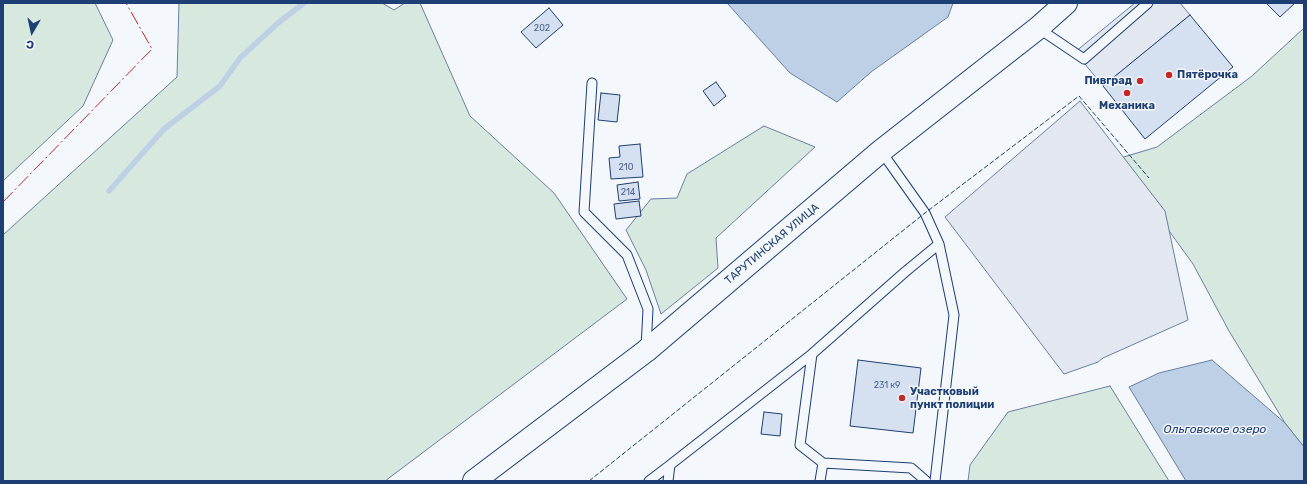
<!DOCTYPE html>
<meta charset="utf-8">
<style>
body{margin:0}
#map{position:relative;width:1307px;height:484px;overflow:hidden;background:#f4f7fb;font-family:Rubik,sans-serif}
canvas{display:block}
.frame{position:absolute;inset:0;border:4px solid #1d3f73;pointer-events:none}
.north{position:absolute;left:12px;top:12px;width:40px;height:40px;-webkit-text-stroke:3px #f4f7fb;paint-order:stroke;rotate:189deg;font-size:11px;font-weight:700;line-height:16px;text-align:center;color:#1d3f73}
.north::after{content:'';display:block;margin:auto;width:14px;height:18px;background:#1d3f73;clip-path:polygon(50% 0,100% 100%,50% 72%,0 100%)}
</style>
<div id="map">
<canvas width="1307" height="484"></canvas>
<div class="frame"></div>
<div class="north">С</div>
</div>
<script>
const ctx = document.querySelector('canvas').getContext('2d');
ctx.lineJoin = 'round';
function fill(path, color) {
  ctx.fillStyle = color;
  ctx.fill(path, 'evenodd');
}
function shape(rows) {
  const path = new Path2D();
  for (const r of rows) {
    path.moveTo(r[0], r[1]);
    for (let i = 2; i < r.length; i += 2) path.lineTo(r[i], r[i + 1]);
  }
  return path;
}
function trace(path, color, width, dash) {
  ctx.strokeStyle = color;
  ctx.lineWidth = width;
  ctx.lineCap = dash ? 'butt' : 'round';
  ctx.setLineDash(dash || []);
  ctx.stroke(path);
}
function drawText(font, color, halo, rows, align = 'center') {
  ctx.font = font + ' Rubik,sans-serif';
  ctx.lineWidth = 3;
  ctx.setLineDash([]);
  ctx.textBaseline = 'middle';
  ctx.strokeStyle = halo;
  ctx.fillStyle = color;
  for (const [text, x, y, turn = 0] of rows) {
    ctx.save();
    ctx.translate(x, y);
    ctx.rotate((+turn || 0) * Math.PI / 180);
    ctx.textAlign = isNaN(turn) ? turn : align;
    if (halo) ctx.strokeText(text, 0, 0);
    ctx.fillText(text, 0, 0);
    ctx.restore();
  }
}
const green = shape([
 [3,3,95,3,113,40,83,106,3,181,3,3],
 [179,3,382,3,394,10,405,3,420,3,470,116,554,193,627,299,385,481,3,481,3,235,177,77,179,3],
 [1304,28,1304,447,1285,423,1229,331,1193,264,1117,159,1157,147,1252,76,1304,28],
 [764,126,815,147,716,238,718,268,661,314,646,270,626,230,651,199,677,198,687,174,764,126],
 [1110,386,1169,481,968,481,970,465,1008,412,1110,386]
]);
fill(green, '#d7e8df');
trace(green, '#687fa3', 1);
const parking = shape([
 [1135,3,1180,3,1190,15,1103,86,1075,52,1135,3],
 [1080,101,1165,211,1188,320,1103,358,1098,362,1064,374,945,217,1080,101]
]);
fill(parking, '#e3e8f0');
trace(parking, '#687fa3', 1);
const water = shape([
 [727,3,953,3,948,17,871,72,837,102,790,73,727,3],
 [1212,360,1285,423,1304,447,1304,481,1186,481,1129,387,1159,373,1212,360]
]);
fill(water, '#bed0e5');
trace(water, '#687fa3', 1);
trace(shape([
 [109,191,164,129,220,86,240,58,278,23,304,3]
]), '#bed0e5', 5.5);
const building = shape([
 [1266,3,1295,3,1280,17,1266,3],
 [549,8,563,25,536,48,521,32,549,8],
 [1190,15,1233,67,1145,139,1103,86,1190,15],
 [716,82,726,96,714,106,703,91,716,82],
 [601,93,620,95,617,122,598,120,601,93],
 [640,144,643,177,611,179,609,158,620,157,619,146,640,144],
 [638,182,640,199,619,201,617,185,638,182],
 [639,201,641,216,616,219,614,204,639,201],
 [858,360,921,368,913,433,850,426,858,360],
 [764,412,782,414,780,436,761,434,764,412]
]);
fill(building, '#d5e0f0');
trace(building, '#1d3f73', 1);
const lane = shape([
 [1038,28,1084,59,1148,3],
 [592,83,584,212,627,255,648,309,646,348],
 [881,151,925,213,939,244,954,315,935,481],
 [812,354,800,445,823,463,911,468,926,481],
 [649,481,670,465],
 [668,481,670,465,812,354,905,272,939,244],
 [820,481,823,463]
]);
const primary = shape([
 [474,481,646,351,881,151,1038,28,1066,3]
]);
trace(lane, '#1d3f73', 11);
trace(primary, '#1d3f73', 24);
trace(lane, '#f4f7fb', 9);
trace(primary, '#f4f7fb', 22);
trace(shape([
 [589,481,925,213,1079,96,1149,178]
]), '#1d3f73', 1, [5, 2]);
trace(shape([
 [3,202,152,49,126,3]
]), '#c62828', 1, [14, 3, 2, 3]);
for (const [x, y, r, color] of [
 [1169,75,4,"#c62828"],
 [1140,81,4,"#c62828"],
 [1127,93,4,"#c62828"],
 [902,398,4,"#c62828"]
]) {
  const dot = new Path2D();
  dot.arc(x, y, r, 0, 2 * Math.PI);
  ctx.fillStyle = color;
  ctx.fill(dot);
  trace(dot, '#f4f7fb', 1.5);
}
drawText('9px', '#4b6792', null, [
 ["202",542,28],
 ["210",626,167],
 ["214",628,192],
 ["231 к9",887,385]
]);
drawText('bold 11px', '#1d3f73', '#f4f7fb', [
 ["Пятёрочка",1177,75],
 ["Пивград",1132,81,"right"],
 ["Механика",1127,106,"center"],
 ["Участковый",910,392],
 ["пункт полиции",910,405]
], 'left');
drawText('11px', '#1d3f73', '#f4f7fb', [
 ["ТАРУТИНСКАЯ УЛИЦА",772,244,-40]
]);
drawText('italic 12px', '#1d3f73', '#f4f7fb', [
 ["Ольговское озеро",1215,430]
]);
</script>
